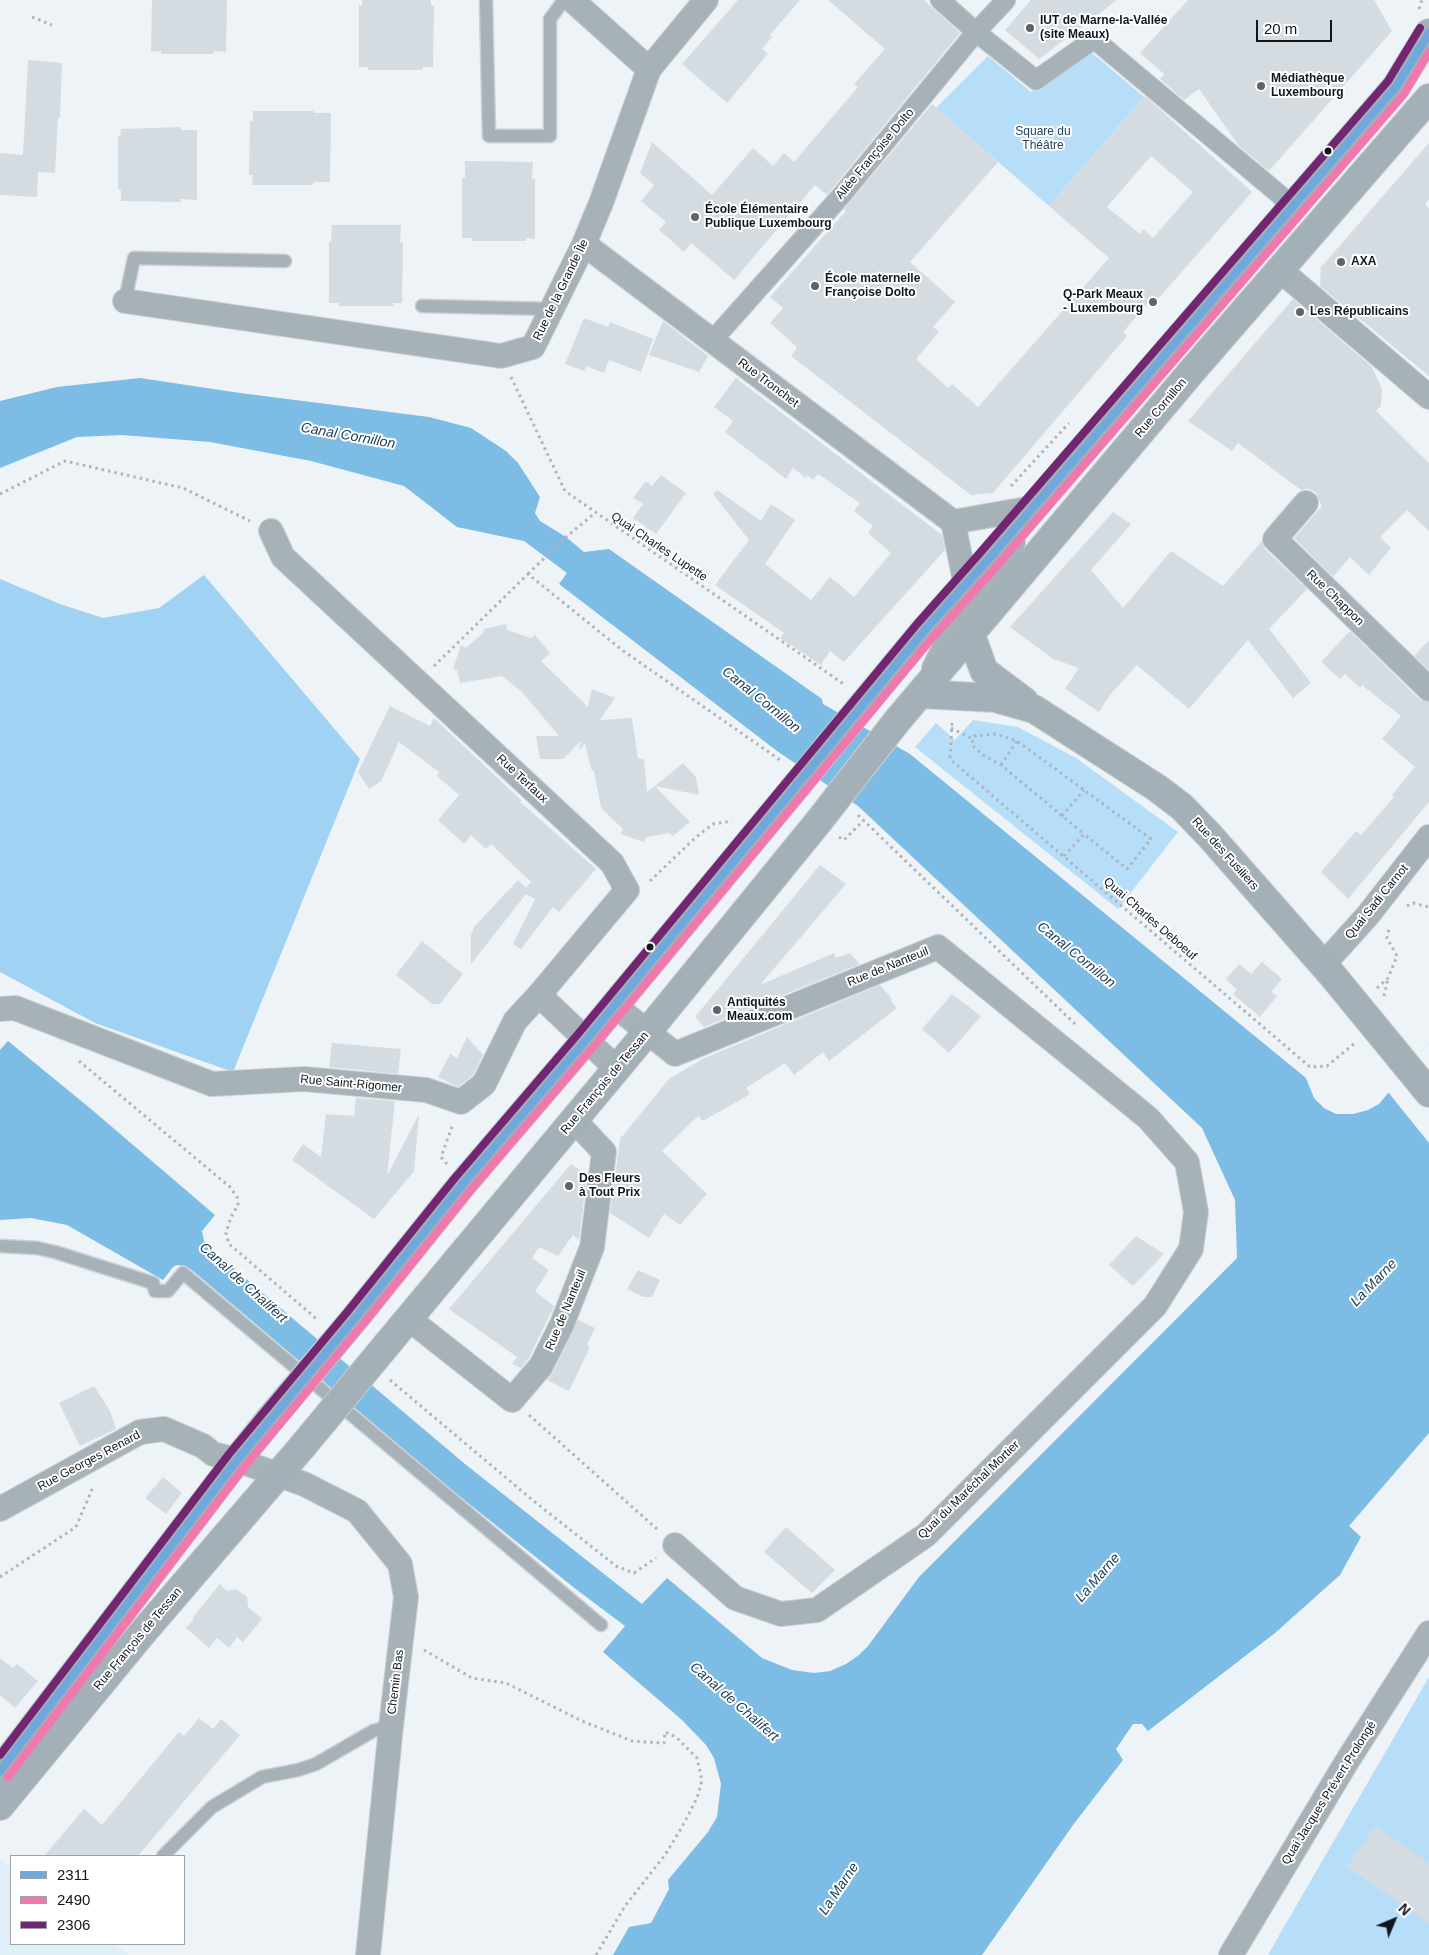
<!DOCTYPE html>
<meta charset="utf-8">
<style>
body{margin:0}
#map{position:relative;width:1429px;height:1955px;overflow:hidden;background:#eef3f7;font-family:Helvetica,sans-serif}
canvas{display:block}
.legend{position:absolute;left:10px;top:1855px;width:175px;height:90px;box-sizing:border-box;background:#fff;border:1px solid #9fa2a5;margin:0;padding:6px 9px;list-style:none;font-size:15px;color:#0f171e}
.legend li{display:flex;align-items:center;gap:10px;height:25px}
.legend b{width:25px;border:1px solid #9fa2a5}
.north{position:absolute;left:1369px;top:1895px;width:50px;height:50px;-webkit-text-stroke:4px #fff;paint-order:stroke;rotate:45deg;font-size:14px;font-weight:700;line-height:20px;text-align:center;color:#0f171e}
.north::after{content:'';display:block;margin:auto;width:18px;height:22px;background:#0f171e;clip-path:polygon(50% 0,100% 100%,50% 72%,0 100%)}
.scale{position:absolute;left:1256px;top:20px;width:76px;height:22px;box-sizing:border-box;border:2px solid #0f171e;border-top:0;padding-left:6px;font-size:15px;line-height:18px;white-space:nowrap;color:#0f171e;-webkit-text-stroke:4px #fff;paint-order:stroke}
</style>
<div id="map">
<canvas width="1429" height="1955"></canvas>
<ul class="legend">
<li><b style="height:6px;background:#6fa8dc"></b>2311</li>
<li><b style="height:6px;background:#f178ae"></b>2490</li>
<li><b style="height:6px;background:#722671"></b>2306</li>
</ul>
<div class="north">N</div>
<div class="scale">20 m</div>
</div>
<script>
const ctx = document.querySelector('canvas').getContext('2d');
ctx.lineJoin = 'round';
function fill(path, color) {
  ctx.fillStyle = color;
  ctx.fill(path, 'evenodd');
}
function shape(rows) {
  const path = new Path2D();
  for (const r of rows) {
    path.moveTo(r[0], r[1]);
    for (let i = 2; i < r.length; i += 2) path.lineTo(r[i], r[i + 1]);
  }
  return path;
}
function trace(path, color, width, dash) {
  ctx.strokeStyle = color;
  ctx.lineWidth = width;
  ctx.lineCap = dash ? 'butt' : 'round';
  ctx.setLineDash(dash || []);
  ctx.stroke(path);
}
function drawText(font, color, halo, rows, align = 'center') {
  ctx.font = font + ' Helvetica,sans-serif';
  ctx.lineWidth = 4;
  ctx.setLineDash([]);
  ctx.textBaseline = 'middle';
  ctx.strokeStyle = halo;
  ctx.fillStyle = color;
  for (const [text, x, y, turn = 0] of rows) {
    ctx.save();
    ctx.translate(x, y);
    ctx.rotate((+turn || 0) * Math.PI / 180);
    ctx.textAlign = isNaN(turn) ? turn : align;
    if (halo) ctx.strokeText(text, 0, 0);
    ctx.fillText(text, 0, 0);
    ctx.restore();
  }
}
fill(shape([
 [0,1860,11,1868,11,1944,114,1944,129,1955,0,1955]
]), '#dfeffa');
fill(shape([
 [1091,52,1144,97,1049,206,936,108,988,56,1031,92],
 [973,720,1018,727,1076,758,1178,832,1118,909,915,747,936,723,955,740],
 [1429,1677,1429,1955,1268,1955,1281,1932]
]), '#b6def9');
fill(shape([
 [204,575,360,759,233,1072,95,1023,0,972,0,579,60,604,103,618,159,608]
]), '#a0d2f3');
fill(shape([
 [140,378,240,393,429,417,471,428,506,451,518,463,540,497,535,513,540,521,566,537,584,552,609,549,822,699,823,704,910,754,1306,1078,1314,1098,1324,1108,1336,1114,1353,1114,1368,1110,1379,1104,1429,1044,1429,1433,1349,1526,1361,1537,1340,1575,1275,1633,1148,1731,1142,1724,1133,1724,1116,1749,1123,1760,1073,1825,982,1955,613,1955,629,1927,651,1923,669,1889,668,1880,708,1832,717,1817,721,1784,714,1758,706,1745,682,1720,603,1652,625,1626,577,1590,453,1491,193,1271,186,1266,177,1265,173,1267,163,1280,67,1225,31,1218,0,1220,0,1050,8,1041,91,1109,215,1215,202,1231,204,1241,207,1246,465,1464,642,1604,667,1578,762,1658,792,1670,814,1673,830,1671,846,1664,859,1655,868,1646,919,1577,1237,1258,1235,1200,1202,1128,858,806,777,751,559,584,567,573,524,541,457,527,404,486,311,461,210,442,122,435,77,437,0,468,0,401,57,387]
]), '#7dbce5');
fill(shape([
 [1429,1044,1429,1143,1388,1092]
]), '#eef3f7');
fill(shape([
 [152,0,227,0,226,52,214,51,214,54,161,54,161,51,151,52],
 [362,0,431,0,431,5,434,6,433,67,423,67,422,70,368,70,368,67,359,67,359,5,362,6],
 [738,0,800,0,770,35,772,37,762,49,768,54,727,103,682,64],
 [828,0,924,0,960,33,827,195,815,185,734,280,691,243,684,252,659,230,666,222,641,201,654,185,640,173,652,142,712,195,753,148,773,166,784,153,794,162,852,94,858,87,854,84,885,49],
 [1031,0,1117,0,1039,59,1005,30],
 [1188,0,1374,0,1392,31,1269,171,1239,146,1199,89,1184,100,1160,79,1164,74,1140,53],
 [28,60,62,63,60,118,58,118,55,173,38,172,37,197,0,195,0,153,23,155],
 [1145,96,1252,192,1157,300,1153,297,1123,332,1127,336,993,493,971,495,791,356,797,347,770,323,783,308,770,297,846,211,844,209,932,104,998,162,910,262,955,302,933,327,939,332,916,359,948,388,952,384,978,407,1109,258,1049,206],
 [1151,156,1193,192,1153,238,1143,229,1140,234,1107,207],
 [253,111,314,111,314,113,331,113,330,182,313,182,313,185,252,185,253,175,249,175,250,121,253,122],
 [181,127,181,130,197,130,197,200,180,199,181,202,121,201,121,190,118,189,118,136,120,137,121,129],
 [1429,143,1429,199,1425,204,1429,209,1429,376,1320,286,1321,264,1322,266],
 [465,161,533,162,532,179,535,179,535,239,526,238,526,241,472,241,472,238,462,238,462,178,465,178],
 [332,225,401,225,400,243,403,242,402,303,393,303,393,306,339,306,339,303,329,303,329,241,331,242],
 [1293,299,1372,367,1382,389,1381,406,1376,411,1429,463,1429,531,1407,510,1380,537,1391,548,1369,575,1350,557,1333,577,1294,538,1322,506,1315,492,1308,489,1301,490,1238,443,1232,451,1188,421],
 [584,318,608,327,610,322,653,339,641,372,609,360,604,373,586,366,584,371,565,364],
 [663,321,708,356,699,372,649,355],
 [736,378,942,535,945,550,844,662,830,651,821,665,780,638,784,633,715,585,749,540,713,494,717,490,761,521,771,504,795,520,765,564,811,600,830,577,854,597,891,553,868,533,873,526,854,511,860,503,818,474,813,480,807,475,806,478,793,468,786,479,725,432,733,421,714,407],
 [661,475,686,493,656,534,633,518,643,504,633,498,646,481,652,486],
 [1113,512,1131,524,1091,570,1123,608,1171,551,1223,586,1262,541,1265,549,1307,589,1269,629,1311,683,1293,698,1248,640,1189,709,1137,665,1110,695,1099,712,1065,689,1079,668,1053,659,1010,627],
 [506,624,507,630,531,638,535,635,550,653,541,661,588,707,592,689,615,698,600,720,632,718,638,758,644,760,647,792,655,786,690,822,673,836,669,833,646,837,644,842,620,834,623,829,601,808,594,771,591,769,585,743,579,751,581,741,563,759,540,759,536,736,559,736,522,692,502,676,460,683,457,670,453,669,461,645,466,648,483,633,484,629],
 [1350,631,1419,699,1429,702,1429,802,1348,899,1321,872,1356,831,1361,835,1394,797,1392,795,1415,767,1382,739,1401,716,1362,685,1360,688,1345,674,1340,679,1321,662],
 [1429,640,1429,670,1414,656],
 [390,706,430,726,434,718,523,802,518,800,596,869,559,912,553,907,521,949,513,944,535,899,526,894,471,964,471,935,474,927,518,880,526,888,531,882,491,844,486,849,471,835,464,844,438,820,459,795,437,776,439,772,399,742,381,781,369,789,358,772],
 [683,763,696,777,699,795,655,786],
 [820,865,846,884,760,985,834,953,836,958,850,953,860,964,704,1027,695,1017],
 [422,941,463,974,440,1004,432,1004,396,975],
 [1262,962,1282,979,1271,992,1277,996,1260,1017,1233,994,1237,990,1226,979,1239,964,1251,974],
 [880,985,892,999,891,1001,897,1008,829,1061,823,1052,794,1075,785,1063,746,1088,750,1094,740,1100,703,1121,698,1116,662,1151,707,1194,680,1225,664,1214,649,1238,610,1213,620,1139,669,1079,702,1059],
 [952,994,981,1016,949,1053,922,1029],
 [467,1037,483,1055,473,1075,458,1087,438,1077,450,1054,457,1058],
 [332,1043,401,1049,398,1074,329,1067],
 [356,1098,395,1101,387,1176,418,1116,419,1116,414,1171,374,1219,292,1160,303,1144,321,1157,326,1114,354,1116],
 [571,1164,587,1175,579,1240,573,1235,558,1256,539,1247,532,1258,549,1270,535,1291,554,1306,529,1358,521,1368,512,1364,517,1357,449,1309],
 [1136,1236,1164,1254,1133,1286,1109,1265],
 [638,1270,660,1280,652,1297,643,1297,627,1289],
 [578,1320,595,1328,587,1345,590,1347,569,1391,547,1380,553,1372],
 [94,1386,110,1411,116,1429,80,1446,59,1403],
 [163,1477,182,1493,166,1514,145,1498],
 [786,1527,835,1570,812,1593,764,1552],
 [220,1584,227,1591,236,1589,247,1597,248,1607,262,1619,243,1642,237,1637,229,1648,217,1638,209,1648,186,1628,194,1619,192,1618],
 [0,1658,13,1668,17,1664,38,1681,15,1708,0,1695],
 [199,1718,213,1729,221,1719,240,1735,138,1856,44,1856,84,1809,102,1825,179,1732,184,1736],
 [1375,1826,1429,1863,1429,1923,1347,1867]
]), '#d5dce1');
const service = shape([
 [486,0,489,136,550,136,550,19,564,0],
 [125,301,134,258,285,261],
 [422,306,553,309],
 [0,1246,37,1248,55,1252,153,1283,155,1291,168,1291,183,1273,601,1625],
 [163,1856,212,1807,262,1777,298,1770,316,1764,373,1731,391,1726]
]);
const pedestrian = shape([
 [940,0,976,32,1036,80,1094,39,1280,195,1291,208],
 [712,341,840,197,976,32,1006,0]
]);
const minor = shape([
 [572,0,649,69],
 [584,244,953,522],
 [1280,270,1429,397],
 [125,301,501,356,533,347,584,244,601,203,649,69,706,0],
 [1306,503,1275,539,1429,689],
 [953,522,1032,508],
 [271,531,283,557,612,863,627,890,539,995,617,1069],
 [972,632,978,604,1013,543],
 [934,668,956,625,966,586,953,522],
 [1323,965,1368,915,1429,837],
 [614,1005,675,1054,938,947,1148,1118,1187,1162,1196,1212,1191,1249,1155,1306,926,1535,817,1610,781,1614,735,1598,675,1545],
 [0,1009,15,1008,212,1084,304,1079,426,1090,461,1102,484,1084,515,1021,539,995],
 [409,1319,512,1400,541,1366,562,1324,592,1247,604,1152,574,1120],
 [0,1509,140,1432,164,1429,203,1446,213,1454,237,1460,304,1484,357,1511,400,1564,406,1597,391,1726,368,1955],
 [1231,1955,1346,1763,1429,1633]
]);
const secondary = shape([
 [971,635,984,671,1024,701],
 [920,694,995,698,1034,709,1157,788,1182,807,1210,836,1333,976,1429,1093],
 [867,700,925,630,987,561,1396,87,1429,33],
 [897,721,1192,371,1429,98],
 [356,1317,462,1185,586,1040,793,790],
 [389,1342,648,1031,819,821],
 [0,1771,237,1460,270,1419],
 [0,1806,139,1637,302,1447]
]);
trace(service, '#cbd0d3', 15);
trace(pedestrian, '#cbd0d3', 21);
trace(minor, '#cbd0d3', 26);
trace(secondary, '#cbd0d3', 30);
trace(shape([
 [1419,9,1422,0],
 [32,17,52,25],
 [511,377,565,491,845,685],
 [1011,486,1069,423],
 [0,494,65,461,183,488,250,521],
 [528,574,566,537,595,513],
 [434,666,528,574,622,650,783,762],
 [952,723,950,759,952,761,1310,1067,1327,1066,1355,1043],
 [951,728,973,739],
 [1001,765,1017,741],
 [858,815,1075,1024],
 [1062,816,1084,790],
 [839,837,844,840,864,820],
 [1064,856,1084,834,1127,869,1151,839,1017,741,995,734,974,736,972,745,983,755,1001,765,1084,834],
 [650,881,695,838,713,824,732,821],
 [1407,906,1413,903,1429,907],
 [1377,988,1388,978,1397,956,1387,938,1389,929],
 [1384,996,1388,978],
 [79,1061,230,1187,237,1197,238,1205,231,1217,226,1233,229,1244,318,1320],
 [447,1164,441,1157,453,1124],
 [390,1380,530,1498,616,1566,634,1573,656,1558],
 [529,1415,657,1529],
 [0,1577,76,1527,93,1487],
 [424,1650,472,1678,506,1683,582,1721,632,1741,664,1743,665,1732,676,1737,697,1758,702,1781,697,1798,682,1827,665,1855,625,1906,596,1955]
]), '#adb4ba', 3, [2.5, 4]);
trace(service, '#a7b1b8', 12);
trace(pedestrian, '#a7b1b8', 19);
trace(minor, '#a7b1b8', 24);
trace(secondary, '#a4b0b7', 28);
const secondaryBridge = shape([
 [793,790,867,700],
 [819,821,897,721],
 [270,1419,356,1317],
 [302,1447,389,1342]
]);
trace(secondaryBridge, '#cbd0d3', 30, []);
trace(secondaryBridge, '#a4b0b7', 28);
trace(shape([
 [0,1771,237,1460,356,1317,462,1185,586,1040,925,630,987,561,1396,87,1429,33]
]), '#6fa8dc', 8);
trace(shape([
 [8,1777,245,1466,364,1323,470,1191,594,1046,933,637,995,568,1404,94,1429,52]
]), '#f178ae', 8);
trace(shape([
 [0,1755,229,1454,348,1311,454,1179,578,1034,917,624,979,554,1388,81,1420,28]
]), '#722671', 8);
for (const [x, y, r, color] of [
 [1030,28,5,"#5d646a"],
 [1261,86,5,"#5d646a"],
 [1328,151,4.5,"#0f171e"],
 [695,217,5,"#5d646a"],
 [1341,262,5,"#5d646a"],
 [815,286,5,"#5d646a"],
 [1153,302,5,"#5d646a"],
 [1300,312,5,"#5d646a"],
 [650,947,4.5,"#0f171e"],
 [717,1010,5,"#5d646a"],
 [569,1186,5,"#5d646a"]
]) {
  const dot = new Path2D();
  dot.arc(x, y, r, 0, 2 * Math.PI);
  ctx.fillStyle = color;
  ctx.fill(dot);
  trace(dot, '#fff', 2);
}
drawText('bold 12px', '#0f171e', '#fff', [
 ["IUT de Marne-la-Vallée",1040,21],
 ["(site Meaux)",1040,35],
 ["Médiathèque",1271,79],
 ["Luxembourg",1271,93],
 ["École Élémentaire",705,210],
 ["Publique Luxembourg",705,224],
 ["AXA",1351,262],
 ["École maternelle",825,279],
 ["Françoise Dolto",825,293],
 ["Q-Park Meaux",1143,295,"right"],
 ["- Luxembourg",1143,309,"right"],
 ["Les Républicains",1310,312],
 ["Antiquités",727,1003],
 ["Meaux.com",727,1017],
 ["Des Fleurs",579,1179],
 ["à Tout Prix",579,1193]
], 'left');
drawText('12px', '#22475f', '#fff', [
 ["Square du",1043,132],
 ["Théâtre",1043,146]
]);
drawText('12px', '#0f171e', '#fff', [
 ["Allée Françoise Dolto",875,154,-50],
 ["Rue de la Grande Île",561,290,-64],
 ["Rue Tronchet",768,383,37],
 ["Rue Cornillon",1161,408,-50],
 ["Quai Charles Lupette",659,547,34],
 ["Rue Chappon",1335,598,44],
 ["Rue Terfaux",522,779,43],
 ["Rue des Fusiliers",1225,854,48],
 ["Quai Sadi Carnot",1377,902,-51],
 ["Quai Charles Deboeuf",1150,919,41],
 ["Rue de Nanteuil",888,967,-22],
 ["Rue François de Tessan",605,1083,-50],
 ["Rue Saint-Rigomer",351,1084,5],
 ["Rue de Nanteuil",566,1310,-67],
 ["Rue Georges Renard",89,1461,-28],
 ["Quai du Maréchal Mortier",969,1490,-44],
 ["Rue François de Tessan",138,1639,-50],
 ["Chemin Bas",396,1682,-83],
 ["Quai Jacques Prévert Prolongé",1329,1793,-58]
]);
drawText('italic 14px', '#173d54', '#fff', [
 ["Canal Cornillon",348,436,10],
 ["Canal Cornillon",761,700,39],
 ["Canal Cornillon",1076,955,39],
 ["Canal de Chalifert",243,1283,42],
 ["La Marne",1374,1283,-46],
 ["La Marne",1098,1578,-49],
 ["Canal de Chalifert",734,1702,41],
 ["La Marne",839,1889,-56]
]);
</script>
